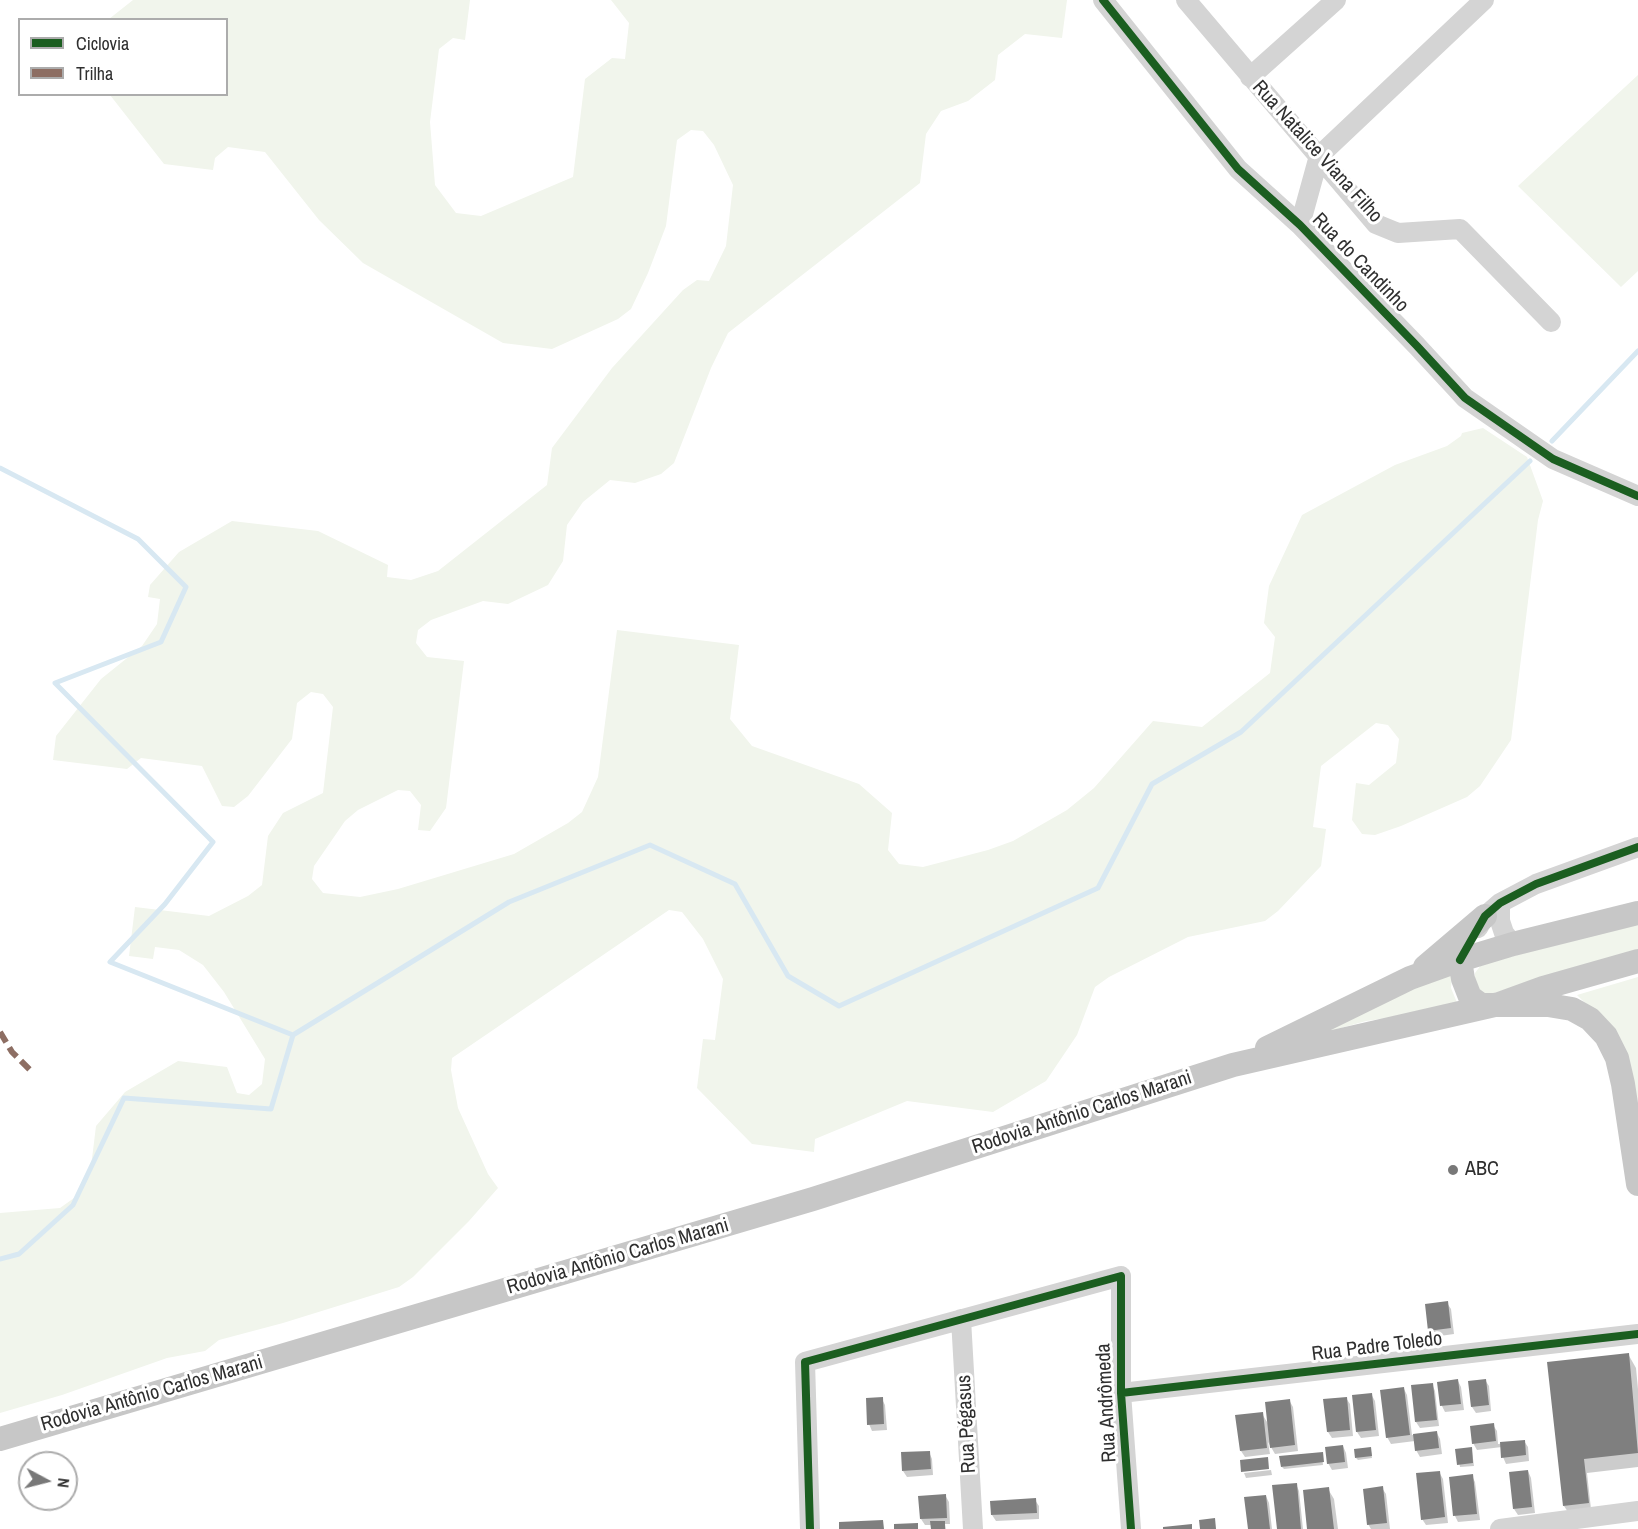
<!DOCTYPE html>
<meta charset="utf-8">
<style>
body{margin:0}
#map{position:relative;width:1638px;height:1529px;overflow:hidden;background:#fff;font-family:"Archivo Narrow",sans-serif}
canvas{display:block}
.legend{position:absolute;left:18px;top:18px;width:210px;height:78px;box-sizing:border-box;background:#fff;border:2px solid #acacac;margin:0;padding:8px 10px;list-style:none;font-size:18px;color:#2f2f2f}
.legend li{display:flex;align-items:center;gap:12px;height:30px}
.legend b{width:30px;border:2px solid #acacac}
.north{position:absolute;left:18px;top:1451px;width:60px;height:60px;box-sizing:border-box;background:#fff;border:2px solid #acacac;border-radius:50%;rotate:97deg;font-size:16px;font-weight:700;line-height:24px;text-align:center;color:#2f2f2f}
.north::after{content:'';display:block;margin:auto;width:21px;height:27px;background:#787878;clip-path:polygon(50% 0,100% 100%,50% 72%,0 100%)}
</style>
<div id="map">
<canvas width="1638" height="1529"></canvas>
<ul class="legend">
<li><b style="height:8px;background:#1b5e20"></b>Ciclovia</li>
<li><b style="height:8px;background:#8d6e63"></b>Trilha</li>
</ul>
<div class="north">N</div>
</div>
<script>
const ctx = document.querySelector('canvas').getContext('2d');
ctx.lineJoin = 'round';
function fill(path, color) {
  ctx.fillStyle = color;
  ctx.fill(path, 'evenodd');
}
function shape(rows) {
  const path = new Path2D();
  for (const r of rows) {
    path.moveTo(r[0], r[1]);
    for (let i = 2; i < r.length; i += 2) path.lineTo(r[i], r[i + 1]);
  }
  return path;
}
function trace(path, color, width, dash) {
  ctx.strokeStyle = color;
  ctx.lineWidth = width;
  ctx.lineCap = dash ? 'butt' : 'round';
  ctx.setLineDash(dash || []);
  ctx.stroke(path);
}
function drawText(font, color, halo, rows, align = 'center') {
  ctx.font = font + ' "Archivo Narrow",sans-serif';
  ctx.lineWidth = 6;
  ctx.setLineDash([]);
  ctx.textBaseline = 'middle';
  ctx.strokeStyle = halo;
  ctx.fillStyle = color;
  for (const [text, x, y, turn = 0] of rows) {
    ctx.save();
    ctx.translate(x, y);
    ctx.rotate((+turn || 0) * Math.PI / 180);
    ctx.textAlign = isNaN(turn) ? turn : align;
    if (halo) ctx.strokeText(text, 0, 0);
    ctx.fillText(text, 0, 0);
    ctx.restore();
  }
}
fill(shape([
 [133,0,470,0,465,40,453,38,439,49,430,122,435,185,456,213,481,216,573,177,585,79,612,58,625,59,629,23,611,0,1067,0,1062,38,1025,34,998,55,995,80,968,101,941,111,926,134,920,183,728,333,711,368,674,463,661,474,635,483,610,480,583,502,567,525,563,561,548,585,508,604,483,601,431,620,418,630,416,643,427,657,464,661,446,808,430,831,418,830,421,805,410,791,398,790,358,810,345,821,314,866,312,879,323,893,360,897,398,889,514,854,568,823,582,812,598,777,617,630,739,645,730,719,752,746,859,784,892,813,888,850,899,864,923,867,988,850,1013,841,1067,810,1094,788,1153,721,1202,727,1270,673,1275,637,1264,623,1269,586,1302,515,1395,465,1447,446,1461,436,1462,433,1483,428,1527,457,1543,501,1538,520,1511,740,1480,786,1467,797,1401,826,1375,835,1362,834,1352,820,1356,783,1369,785,1396,763,1399,739,1388,725,1376,723,1321,766,1313,827,1326,829,1321,866,1278,911,1265,921,1188,937,1109,977,1095,987,1077,1035,1046,1081,993,1112,907,1101,815,1139,814,1152,752,1144,697,1088,703,1039,715,1040,723,979,703,939,682,912,669,910,452,1058,451,1070,458,1108,488,1174,498,1188,469,1221,413,1277,399,1287,283,1323,219,1340,205,1351,167,1358,62,1395,0,1413,0,1213,60,1208,74,1198,90,1175,96,1126,125,1092,178,1061,227,1067,237,1093,249,1095,262,1084,265,1059,224,992,203,965,179,950,155,947,153,959,129,956,135,907,209,916,248,896,262,885,268,836,283,813,323,793,333,707,323,694,311,692,297,703,292,739,248,796,234,807,222,806,202,766,141,758,127,769,53,760,56,736,101,679,142,646,157,624,160,599,148,597,150,585,179,552,232,521,318,531,388,565,387,577,411,580,438,571,547,485,552,448,612,368,683,290,697,280,709,281,726,246,733,185,714,145,703,131,691,130,677,140,666,226,648,273,631,309,618,319,552,349,503,343,363,263,319,220,265,152,228,147,215,158,213,170,164,164,110,95,226,94,226,20,109,19],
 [1638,75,1638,271,1621,287,1518,186],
 [1638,922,1638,950,1487,995,1474,986,1475,973,1481,965],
 [1457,967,1452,976,1451,988,1458,1005,1425,1013,1366,1021,1270,1048],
 [1638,977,1638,1153,1591,1009,1577,995]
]), '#f1f5ec');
fill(shape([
 [1447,1303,1451,1309,1454,1334,1433,1337,1429,1331],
 [1628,1354,1636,1368,1638,1389,1638,1467,1587,1473,1591,1509,1568,1512,1564,1506,1549,1363],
 [1485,1380,1489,1386,1491,1411,1476,1413,1472,1407,1470,1382],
 [1458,1381,1461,1387,1464,1410,1445,1412,1442,1406,1439,1383],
 [1432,1384,1435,1391,1439,1426,1420,1428,1416,1422,1413,1387],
 [1404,1389,1407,1395,1412,1435,1437,1433,1440,1439,1442,1454,1420,1457,1416,1450,1415,1441,1391,1444,1387,1437],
 [1371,1394,1375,1401,1379,1436,1361,1438,1357,1432],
 [1346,1398,1350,1404,1353,1436,1332,1438,1328,1432],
 [882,1399,885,1405,887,1430,872,1431,869,1424],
 [1289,1400,1293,1407,1298,1451,1275,1454,1268,1442,1270,1454,1245,1457,1241,1451,1262,1414,1269,1425],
 [1493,1425,1497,1431,1498,1444,1524,1441,1528,1447,1529,1461,1506,1464,1503,1457,1502,1447,1477,1450,1473,1443],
 [1343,1446,1346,1453,1348,1468,1332,1470,1328,1463],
 [1457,1450,1472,1451,1474,1466,1460,1467],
 [1371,1451,1372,1458,1358,1460,1356,1458],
 [929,1452,932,1459,933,1475,907,1477,903,1471],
 [1322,1455,1323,1465,1284,1469,1282,1467],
 [1271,1470,1272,1475,1246,1478,1244,1473],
 [1528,1471,1531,1478,1535,1513,1518,1515,1514,1509],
 [1439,1472,1443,1479,1448,1523,1426,1525,1422,1519],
 [1472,1476,1475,1482,1480,1520,1458,1522,1455,1516,1451,1478],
 [1296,1484,1299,1491,1303,1529,1279,1529],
 [1382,1488,1386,1494,1390,1529,1371,1529,1368,1524],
 [1328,1489,1334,1499,1338,1529,1308,1529],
 [945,1495,949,1502,950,1524,945,1524,946,1529,932,1529,932,1525,925,1525,921,1519],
 [1266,1496,1269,1503,1272,1529,1249,1529],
 [1035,1500,1039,1506,1039,1519,996,1521,992,1515]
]), '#0003');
trace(shape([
 [1552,441,1638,351],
 [0,468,138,539,186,587,161,642,55,683,213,842,165,904,110,962,293,1035,509,902,650,845,735,884,788,976,839,1006,1098,888,1152,784,1241,732,1530,461],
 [0,1259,19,1254,73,1205,124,1098,271,1109,293,1035]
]), '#d8e8f2', 5);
fill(shape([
 [1448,1301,1451,1328,1428,1331,1425,1304],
 [1629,1353,1638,1453,1584,1459,1589,1503,1563,1506,1547,1362],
 [1458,1379,1461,1404,1440,1406,1437,1382],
 [1486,1379,1489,1405,1471,1407,1468,1381],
 [1433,1383,1437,1420,1415,1422,1411,1385],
 [1404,1387,1410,1435,1386,1438,1380,1390],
 [1372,1393,1376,1430,1356,1432,1352,1395],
 [883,1397,884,1424,867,1425,866,1398],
 [1347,1397,1350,1430,1327,1432,1323,1399],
 [1290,1399,1295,1445,1270,1448,1265,1402],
 [1263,1412,1267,1448,1240,1451,1235,1415],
 [1494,1423,1496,1441,1472,1444,1470,1426],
 [1437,1431,1439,1448,1415,1451,1413,1434],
 [1525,1440,1526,1455,1501,1458,1500,1442],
 [1343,1445,1345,1462,1327,1464,1325,1447],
 [1371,1447,1372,1456,1355,1458,1354,1449],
 [1472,1447,1473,1463,1457,1465,1455,1449],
 [930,1451,931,1469,902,1471,901,1452],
 [1323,1452,1324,1462,1281,1467,1279,1456],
 [1268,1457,1269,1469,1241,1472,1240,1460],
 [1528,1470,1532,1507,1513,1509,1509,1472],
 [1440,1471,1445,1517,1421,1520,1416,1473],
 [1473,1474,1477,1514,1453,1516,1449,1477],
 [1297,1483,1301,1529,1277,1529,1272,1485],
 [1383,1486,1387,1523,1367,1525,1363,1489],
 [1329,1487,1334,1529,1307,1529,1303,1490],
 [946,1494,947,1518,920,1519,918,1496],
 [1266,1495,1270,1529,1248,1529,1244,1497],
 [1036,1498,1037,1513,991,1515,990,1501],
 [1215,1518,1216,1529,1200,1529,1199,1520],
 [883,1520,884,1529,839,1529,839,1522],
 [930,1521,945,1521,945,1529,931,1529],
 [918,1523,918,1529,894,1529,894,1524],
 [1192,1524,1192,1529,1163,1529,1163,1527]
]), '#7f7f7f');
trace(shape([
 [1103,0,1238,169,1300,225,1417,346,1465,398,1553,459,1638,496],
 [1186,0,1376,224,1398,233,1460,229,1551,322],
 [1250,77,1336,0],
 [1300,225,1319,156,1484,0],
 [1500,903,1500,921,1504,933,1513,944],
 [1478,928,1485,916,1500,903,1536,884,1638,847],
 [961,1319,973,1529],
 [1121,1393,1638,1334],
 [810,1529,805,1362,1121,1276,1121,1393,1131,1529],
 [1500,1529,1638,1511]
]), '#d4d4d4', 20);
trace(shape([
 [1460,960,1463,979,1470,997,1481,1005,1548,1005,1572,1009,1590,1019,1606,1036,1617,1058,1623,1084,1638,1184],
 [1425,967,1485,916],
 [1267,1048,1410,978,1460,960,1513,944,1638,913],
 [0,1439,813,1199,1233,1065,1499,1004,1543,988,1638,961]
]), '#c7c7c7', 24);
trace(shape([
 [0,1032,12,1052,32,1072]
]), '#8d6e63', 6, [12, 6]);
trace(shape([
 [1103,0,1238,169,1300,225,1417,346,1465,398,1553,459,1638,496],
 [1460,960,1485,916,1500,903,1536,884,1638,847],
 [1121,1393,1638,1334],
 [810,1529,805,1362,1121,1276,1121,1393,1131,1529]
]), '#1b5e20', 8);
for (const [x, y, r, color] of [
 [1453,1170,6,"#787878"]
]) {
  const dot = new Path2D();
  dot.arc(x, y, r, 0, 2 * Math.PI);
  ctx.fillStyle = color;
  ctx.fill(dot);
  trace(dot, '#fff', 2);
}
drawText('20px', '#2f2f2f', '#fff', [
 ["Rua Natalice Viana Filho",1317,152,48],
 ["Rua do Candinho",1360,263,46],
 ["Rodovia Antônio Carlos Marani",1082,1113,-18],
 ["Rodovia Antônio Carlos Marani",618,1257,-16],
 ["Rua Padre Toledo",1377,1347,-7],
 ["Rodovia Antônio Carlos Marani",152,1394,-16],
 ["Rua Andrômeda",1107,1403,-93],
 ["Rua Pégasus",967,1424,-93]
]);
drawText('20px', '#2f2f2f', '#fff', [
 ["ABC",1465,1170]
], 'left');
</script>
